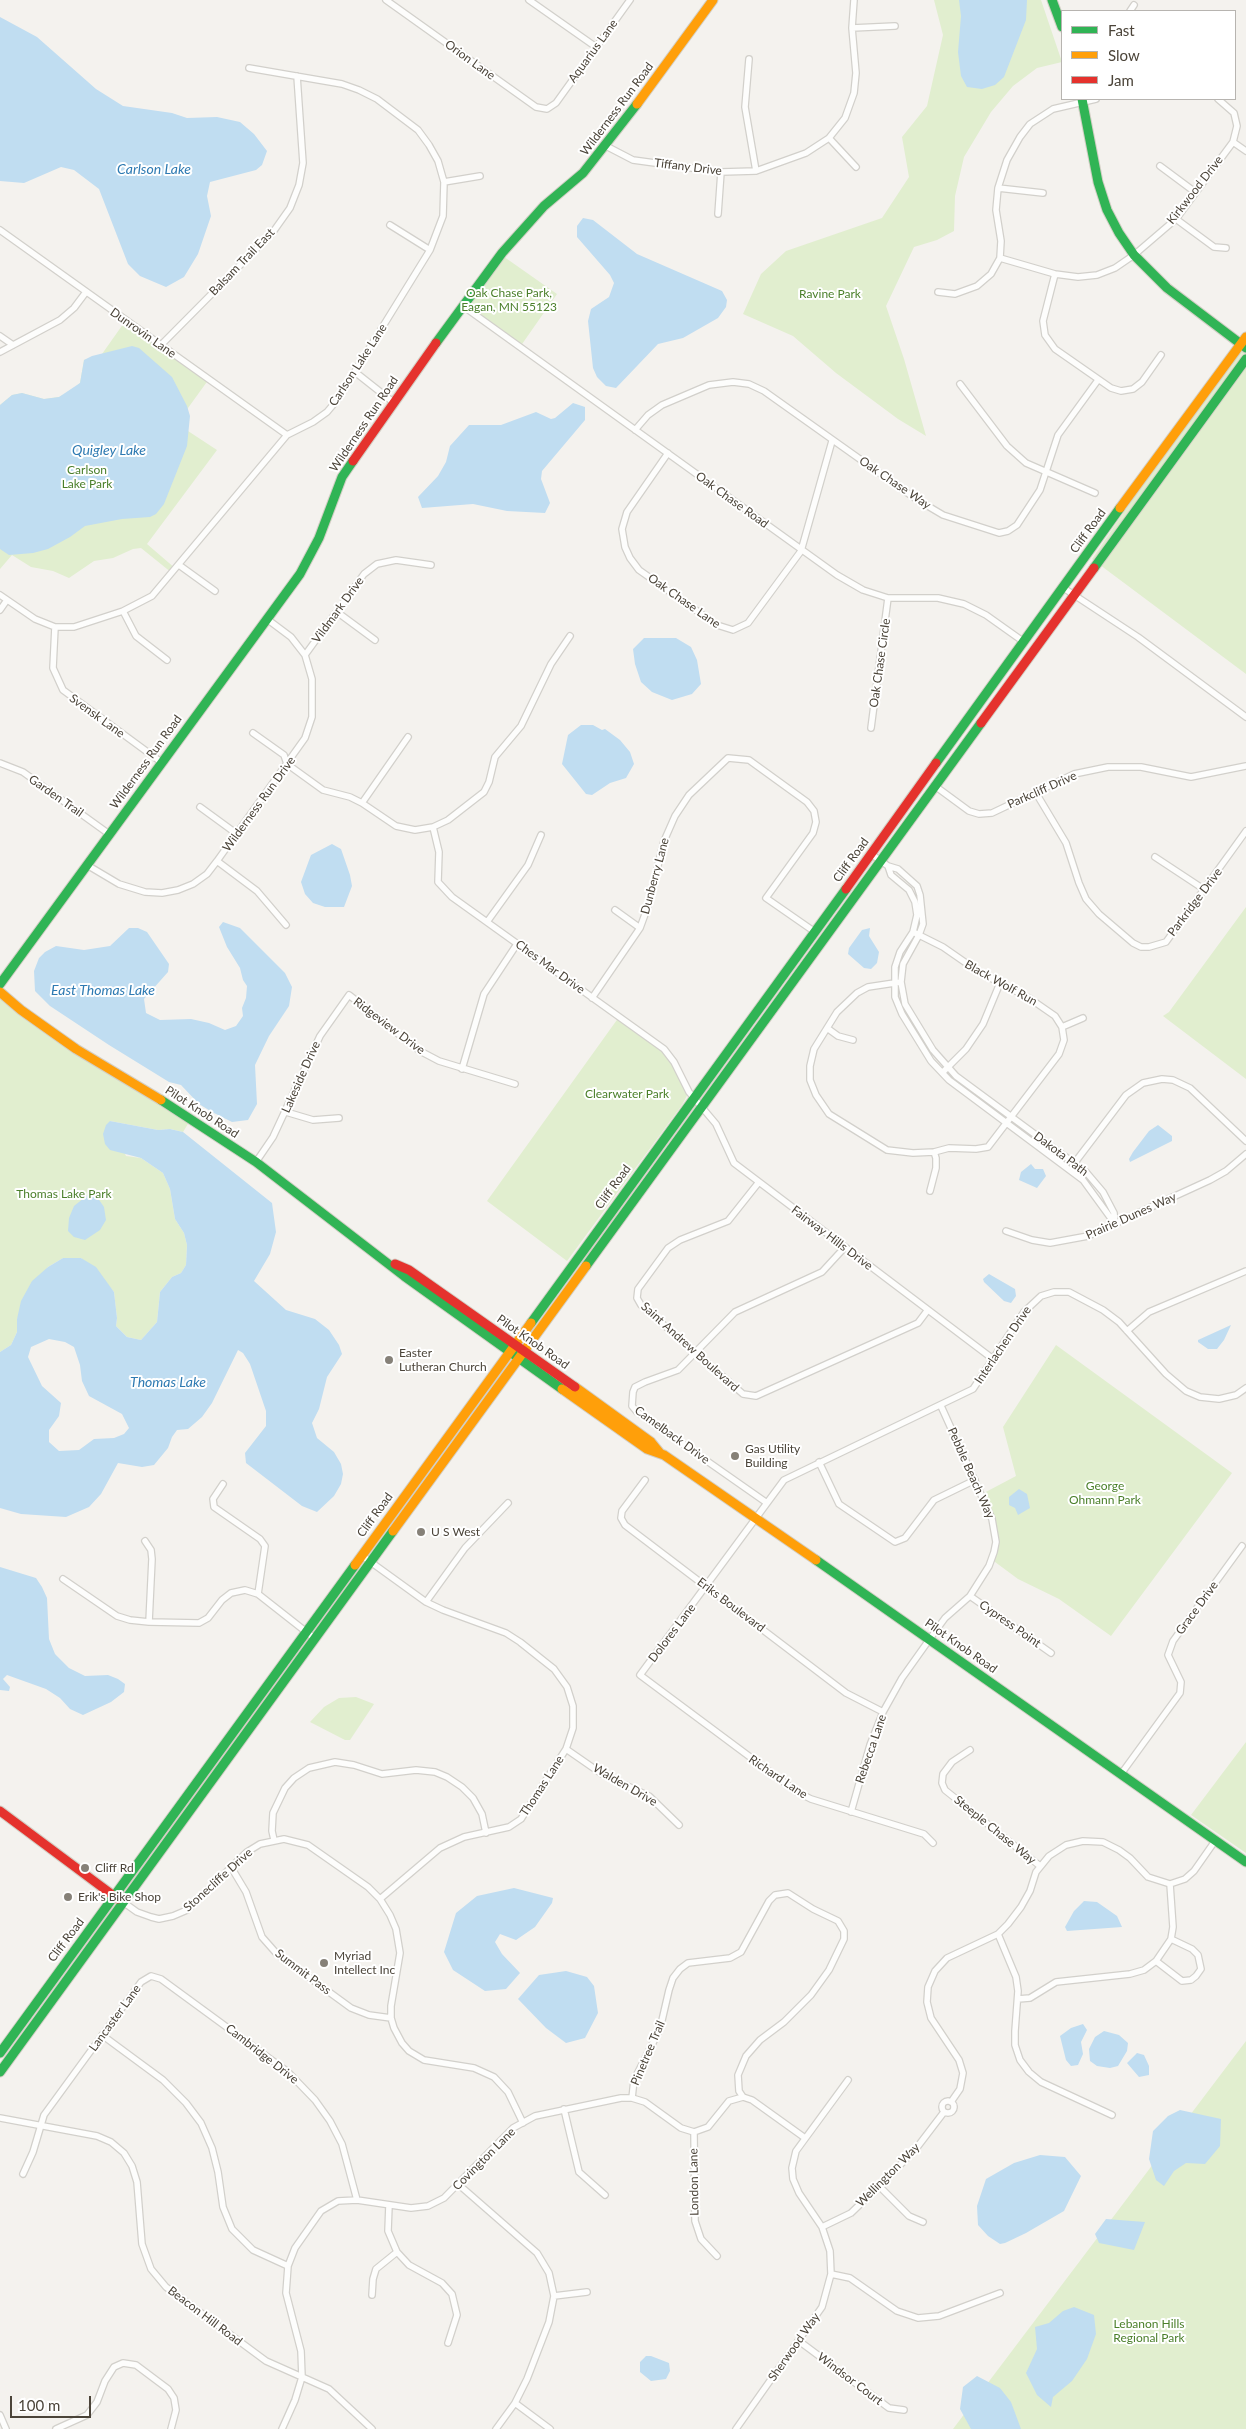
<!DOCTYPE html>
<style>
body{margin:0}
#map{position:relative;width:1246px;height:2429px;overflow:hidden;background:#f4f2ee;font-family:Lato,sans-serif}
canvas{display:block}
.legend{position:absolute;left:1061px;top:10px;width:175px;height:90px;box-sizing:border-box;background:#fff;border:1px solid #b7b4b0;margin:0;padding:6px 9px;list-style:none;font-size:15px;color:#4b4439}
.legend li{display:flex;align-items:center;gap:10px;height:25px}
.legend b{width:25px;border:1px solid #b7b4b0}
.scale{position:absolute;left:10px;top:2396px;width:81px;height:22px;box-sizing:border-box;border:2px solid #4b4439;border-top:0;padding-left:6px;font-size:15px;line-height:18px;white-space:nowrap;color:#4b4439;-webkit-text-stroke:4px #fff;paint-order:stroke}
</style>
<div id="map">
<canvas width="1246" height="2429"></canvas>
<ul class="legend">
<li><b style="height:6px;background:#30b455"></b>Fast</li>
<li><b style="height:6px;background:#ff9f0a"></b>Slow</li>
<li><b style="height:6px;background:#e5322d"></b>Jam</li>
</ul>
<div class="scale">100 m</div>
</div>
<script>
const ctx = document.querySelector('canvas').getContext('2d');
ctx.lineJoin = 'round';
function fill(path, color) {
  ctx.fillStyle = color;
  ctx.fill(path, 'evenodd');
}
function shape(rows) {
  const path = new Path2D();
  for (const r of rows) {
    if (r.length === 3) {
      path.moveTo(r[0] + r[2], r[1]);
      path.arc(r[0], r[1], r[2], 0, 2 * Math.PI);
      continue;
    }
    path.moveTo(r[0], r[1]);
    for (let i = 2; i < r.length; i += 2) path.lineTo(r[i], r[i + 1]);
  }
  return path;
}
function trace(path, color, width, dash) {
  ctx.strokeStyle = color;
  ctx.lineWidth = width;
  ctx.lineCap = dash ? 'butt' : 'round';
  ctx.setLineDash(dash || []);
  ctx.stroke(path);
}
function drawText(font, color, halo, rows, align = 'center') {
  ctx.font = font + ' Lato,sans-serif';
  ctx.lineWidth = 4;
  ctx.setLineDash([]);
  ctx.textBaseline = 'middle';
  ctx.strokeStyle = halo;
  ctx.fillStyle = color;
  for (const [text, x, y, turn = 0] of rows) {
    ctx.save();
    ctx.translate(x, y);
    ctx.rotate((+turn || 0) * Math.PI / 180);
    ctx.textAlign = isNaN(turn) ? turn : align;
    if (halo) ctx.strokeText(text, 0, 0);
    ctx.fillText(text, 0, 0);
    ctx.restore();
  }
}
fill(shape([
 [934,0,1041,0,1062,62,1037,68,1013,86,991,112,964,157,955,196,954,231,937,240,914,247,886,306,904,359,926,436,898,419,836,373,793,336,743,314,761,274,786,251,882,218,909,177,902,137,927,106,943,35],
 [500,254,557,294,520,347,463,306],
 [126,320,209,379,188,408,188,431,217,450,147,544,176,569,172,573,141,548,133,549,113,558,94,561,69,578,53,571,31,567,12,555,0,569,0,405,12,395,22,393,44,399,59,397,72,390,80,383,84,360,102,354],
 [1246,345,1246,674,1092,559,1173,440],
 [1246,907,1246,1079,1163,1016,1169,1012],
 [0,992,36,1020,191,1119,183,1132,170,1129,158,1130,110,1121,126,1156,141,1158,163,1173,170,1189,175,1219,184,1233,187,1245,186,1265,181,1273,172,1277,160,1292,157,1322,141,1340,127,1337,116,1326,117,1318,114,1292,104,1280,81,1258,63,1258,48,1267,17,1319,17,1332,11,1345,0,1352],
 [619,1017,664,1049,689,1092,682,1105,567,1261,487,1201],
 [1056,1345,1232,1473,1111,1636,1059,1599,1018,1579,991,1559,996,1537,982,1494,1016,1476,1003,1427],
 [356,1697,374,1704,350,1740,345,1740,310,1722,324,1707,339,1698],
 [1246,1742,1246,1853,1191,1815],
 [1246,2041,1246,2429,953,2429]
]), '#e1eecf');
fill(shape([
 [959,0,1027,0,1026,20,1004,77,995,85,982,89,967,87,961,76,958,52,961,16],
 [0,17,37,37,96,89,123,106,172,113,187,118,217,117,240,122,254,134,267,151,262,165,256,170,210,182,207,196,211,216,198,254,184,277,166,287,140,276,128,264,99,189,74,170,61,167,24,183,0,181],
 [583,218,593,220,637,254,722,291,727,300,726,307,718,318,683,338,658,344,616,388,606,386,597,377,593,368,588,321,591,309,609,297,614,283,610,275,577,237,577,226],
 [132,346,139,348,172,377,187,406,190,416,187,446,164,504,156,514,150,517,122,519,85,526,70,537,48,549,33,553,9,555,0,549,0,405,12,395,22,393,44,399,59,397,80,383,84,360,92,356],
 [573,403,585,407,585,420,542,471,541,479,550,503,545,513,507,511,473,504,422,508,418,497,438,476,446,462,450,446,469,425,501,425,536,412,551,419,555,418],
 [644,638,676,638,691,647,697,660,701,684,692,694,672,700,652,692,641,682,635,664,633,649],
 [581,725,593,725,602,730,605,729,620,740,630,752,634,764,626,778,610,783,592,795,586,794,562,764,568,735],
 [332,844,341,849,350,875,352,886,344,907,325,907,313,903,305,894,301,882,311,855],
 [223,922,240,928,285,973,292,987,289,1006,269,1036,255,1065,257,1104,248,1120,232,1122,212,1112,199,1104,181,1085,169,1082,109,1045,50,1006,35,991,34,971,39,958,45,952,56,946,84,950,110,946,129,928,138,928,147,932,169,964,168,972,144,999,146,1013,160,1020,191,1019,209,1023,225,1030,236,1026,243,1016,242,1008,246,998,247,986,243,980,240,968,227,947,219,927],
 [870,928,869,936,879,952,877,963,871,969,864,968,848,954,849,948,862,930],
 [110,1121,158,1130,170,1129,183,1132,272,1203,276,1232,270,1254,254,1281,286,1310,315,1319,329,1330,339,1345,342,1354,327,1377,319,1409,312,1423,317,1438,334,1452,341,1464,343,1474,341,1484,334,1496,317,1512,302,1506,246,1463,245,1453,266,1426,266,1411,250,1364,243,1353,238,1350,212,1403,202,1417,188,1429,177,1430,172,1437,168,1448,154,1465,142,1467,118,1463,101,1494,89,1507,66,1517,21,1514,0,1508,0,1352,11,1345,17,1332,17,1319,21,1301,32,1281,48,1267,63,1258,81,1258,96,1267,114,1292,117,1318,116,1326,127,1337,141,1340,157,1322,160,1292,172,1277,181,1273,186,1265,187,1245,184,1233,175,1219,170,1189,163,1173,141,1158,110,1150,105,1144,103,1134,106,1125],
 [49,1339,65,1342,74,1347,80,1365,82,1381,89,1396,122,1414,129,1428,124,1434,114,1438,94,1439,79,1450,59,1451,49,1442,49,1430,59,1416,61,1403,42,1386,28,1357,31,1347],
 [1158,1125,1172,1136,1172,1141,1130,1162,1129,1159,1133,1152,1149,1131],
 [1031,1164,1035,1169,1043,1169,1046,1176,1037,1188,1019,1180,1021,1172],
 [89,1194,95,1194,104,1207,106,1220,100,1230,85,1240,74,1237,68,1231,69,1218,74,1206],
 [989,1274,1015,1289,1016,1296,1011,1303,1004,1301,984,1282,983,1279],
 [1231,1325,1224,1340,1217,1349,1208,1349,1198,1342,1198,1340],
 [1019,1489,1027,1494,1030,1508,1018,1515,1015,1508,1009,1505,1009,1497],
 [0,1567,36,1578,42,1587,47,1598,49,1639,55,1654,69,1668,85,1676,108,1675,118,1679,125,1684,124,1692,111,1702,83,1715,70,1709,60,1698,46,1689,7,1675,3,1679,10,1687,9,1691,0,1690],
 [514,1888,553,1898,552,1903,535,1927,516,1940,500,1934,495,1942,502,1954,520,1973,506,1989,485,1991,453,1970,444,1952,456,1913,477,1896],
 [1084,1901,1097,1902,1117,1916,1122,1927,1067,1931,1065,1927,1074,1911],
 [566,1971,587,1977,594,1986,598,2013,585,2038,566,2043,546,2028,518,1999,539,1975],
 [1083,2024,1087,2030,1081,2042,1083,2054,1078,2065,1071,2066,1066,2060,1060,2036,1071,2028],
 [1104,2031,1119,2035,1128,2043,1127,2051,1118,2066,1110,2068,1097,2066,1090,2061,1089,2049,1095,2037],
 [1137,2053,1144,2055,1149,2066,1149,2075,1139,2077,1127,2063],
 [1180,2110,1221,2119,1220,2146,1205,2164,1186,2163,1174,2171,1164,2186,1156,2180,1149,2159,1153,2131,1168,2116],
 [1040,2155,1065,2157,1081,2176,1064,2211,1026,2233,1005,2243,1000,2244,988,2236,978,2225,977,2206,986,2179,1014,2163],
 [1106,2219,1145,2222,1134,2250,1099,2243,1095,2234],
 [1074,2307,1094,2315,1096,2334,1087,2359,1072,2381,1053,2397,1051,2407,1037,2395,1026,2373,1037,2349,1035,2327,1049,2323,1063,2311],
 [646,2356,651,2356,669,2363,670,2371,666,2379,651,2381,640,2372,640,2362],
 [977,2376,1000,2388,1011,2402,1021,2429,971,2429,960,2409,963,2387]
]), '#c0ddf1');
const street = shape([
 [386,0,536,107,547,109,556,103,630,0],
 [529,0,596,47],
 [1130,11,1134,5],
 [852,28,895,26],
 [749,59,745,107,756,171],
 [829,138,856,167],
 [1233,142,1246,151],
 [606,146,633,160,721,172,756,171,806,153,829,138,845,118,854,93,856,73,852,28,854,0],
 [1160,166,1195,192],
 [444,182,480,176],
 [998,188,1043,193],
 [718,214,721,172],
 [1176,219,1214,247,1226,248],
 [390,225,430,250],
 [0,230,287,435],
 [1000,258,1055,274,1078,277,1097,275,1115,268,1134,255,1176,219,1233,142,1237,126,1234,113,1218,99],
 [1055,274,1043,321,1045,335,1055,349,1111,388,1121,391,1133,389,1142,382,1161,355],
 [938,292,955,294,977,286,991,274,1000,258,1001,241,996,210,998,188,1007,160,1020,137,1030,124,1053,109,1096,99],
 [463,306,837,575,863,590,888,598,938,598,964,604,986,615,1024,642],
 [0,336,13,345],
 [161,345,273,232,290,208,299,185,303,163,297,76],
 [0,352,60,320,74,308,86,292],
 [355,372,393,402],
 [960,384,1007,446,1026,463,1095,493],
 [635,430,648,415,662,405,709,385,733,382,749,384,764,391,916,499,943,515,999,533,1008,531,1017,525,1040,490,1058,435,1098,380],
 [668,453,627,512,622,529,625,547,630,558,639,570,717,625,733,630,748,623,801,551,832,441],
 [179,565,215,591],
 [1062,587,1138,637,1246,717],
 [0,595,35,619,55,627,74,627,123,611,152,596,287,435,313,422,327,412,338,399,430,250,443,216,444,182,438,161,429,145,418,130,377,99,359,90,342,84,249,68],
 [0,610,7,600],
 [123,611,136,636,167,660],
 [337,612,375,640],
 [55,627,53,668,63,690,161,762],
 [305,655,364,574,377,564,396,560,431,565],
 [871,728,888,598],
 [253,733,284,755,287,764,323,790,350,797,362,803,396,826,415,830,433,827,448,820,484,792,489,782,495,757,521,726,551,664,570,636],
 [0,763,23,772,109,834],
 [935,786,969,811,979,814,992,813,1074,774,1108,767,1141,767,1191,777,1246,766],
 [1036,793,1066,843,1079,883,1086,899,1099,914,1133,943,1141,947,1149,947,1166,942,1246,831],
 [362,803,408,737],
 [200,807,237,834],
 [433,827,439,852,438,882,452,897,664,1049,674,1062,689,1092,716,1124,734,1163,993,1359],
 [871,854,888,866,898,869,917,886,920,895,923,924,919,935,903,964,901,982,905,1004,933,1050,956,1076,1086,1172,1103,1192,1114,1213,1115,1224],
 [1155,857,1205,890],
 [217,861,257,891,286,925],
 [87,865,119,884,145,892,162,893,178,890,193,884,207,874,217,861,305,738,312,717,312,679,305,655,291,637,267,619],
 [888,866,891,875,909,890,915,902,917,915,913,932,900,952,895,967,895,997,902,1014,931,1061,949,1080,1083,1180,1115,1224],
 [615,910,640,928],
 [487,922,528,865,541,835],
 [901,982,868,987,857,993,837,1012,814,1049,810,1066,810,1080,816,1095,829,1114,887,1150,913,1153,934,1152,949,1148,976,1149,988,1147,1059,1054,1064,1040,1062,1027,1055,1016,1029,998,979,972,943,947,913,932],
 [592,998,640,928,648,906,664,841,675,816,689,795,728,758,749,760,807,802,814,811,816,822,813,833,766,898,815,932],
 [1062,1027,1083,1018],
 [827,1028,838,1036,853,1040],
 [462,1069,484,994,517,944],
 [944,1071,966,1049,983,1024,1000,983],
 [286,1112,313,1120,339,1118],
 [256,1162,273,1137,320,1036,349,995,420,1051,439,1061,515,1084],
 [1073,1165,1126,1095,1143,1083,1162,1079,1173,1080,1190,1088,1246,1141],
 [759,1182,728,1221,680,1240,668,1248,638,1289,637,1298,641,1305,743,1394,756,1396,918,1323,927,1311],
 [930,1191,936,1168,936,1158,934,1152],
 [1006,1231,1032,1240,1050,1243,1088,1236,1210,1180,1226,1171,1246,1154],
 [1127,1331,1149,1312,1246,1271],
 [819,1462,839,1504,895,1542,905,1538,934,1500,975,1480],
 [645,1480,622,1511,621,1518,625,1525,846,1693,883,1712],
 [223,1484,213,1499,214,1507,260,1539,265,1546,258,1594],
 [767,1503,637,1412,632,1406,633,1392,635,1387,645,1382,678,1370,735,1312,822,1272,845,1247],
 [145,1541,151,1550,152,1559,149,1622],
 [361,1555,426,1602,443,1610,506,1633,520,1642,554,1669,567,1687,573,1706,573,1728,566,1749,521,1819,509,1827,464,1837,440,1848,380,1899],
 [63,1579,117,1616,130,1620,149,1622,199,1623,208,1618,222,1600,231,1593,245,1590,258,1594,314,1638],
 [970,1596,1051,1653],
 [426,1602,465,1548,508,1503],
 [566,1749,602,1774,649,1796,679,1825],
 [970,1750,952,1762,943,1774,942,1783,945,1790,1040,1866],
 [1121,1774,1180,1693,1181,1682,1168,1655,1173,1641,1242,1546],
 [851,1812,870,1745,883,1712,902,1678,929,1640,945,1618,970,1596,989,1566,994,1552,996,1542,992,1519,941,1406],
 [274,1840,272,1831,273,1813,285,1788,294,1778,309,1768,335,1762,354,1765,382,1774,416,1770,435,1772,447,1777,462,1787,473,1798,482,1814,486,1833],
 [933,1843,924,1834,811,1799,797,1792,640,1675,784,1480,973,1389,1024,1312,1041,1296,1054,1292,1069,1292,1103,1310,1119,1322,1166,1374,1186,1391,1200,1397,1219,1399,1236,1395,1246,1388],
 [231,1867,246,1892,262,1937,277,1954,351,2008,369,2015,391,2018],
 [123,1902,137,1912,151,1917,159,1919,173,1916,187,1910,247,1852,260,1844,284,1839,308,1845,368,1887,380,1899,390,1915,396,1929,400,1953,391,2006,391,2018,394,2028,402,2043,409,2051,424,2060,474,2068,494,2077,508,2092,523,2123],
 [998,1934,1016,1977,1018,1991,1015,2031,1015,2045,1020,2060,1029,2072,1041,2082,1112,2115],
 [1156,1961,1182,1981,1191,1980,1196,1976,1201,1969,1198,1955,1192,1949,1171,1939],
 [1018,1999,1030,1998,1056,1982,1130,1974,1144,1970,1156,1961,1171,1939,1173,1927,1170,1884],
 [102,2035,163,2080,186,2103,201,2123,212,2148,218,2172,223,2207,232,2229,253,2250,288,2266],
 [632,2098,634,2080,660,2029,669,1990,673,1978,680,1969,688,1963,730,1958,741,1952,769,1901,775,1895,788,1893,813,1909,838,1921,844,1931,844,1939,829,1970,811,1995,784,2022,760,2040,746,2056,738,2075,739,2091,743,2097],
 [948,2107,6],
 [951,2102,960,2089,963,2073,959,2060,931,2018,927,2002,928,1987,935,1971,947,1958,998,1934,1008,1924,1021,1907,1030,1891,1036,1872,1049,1856,1066,1845,1083,1841,1103,1842,1119,1850,1130,1858,1148,1877,1170,1884,1185,1879,1194,1871,1215,1841],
 [564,2109,579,2172,605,2195],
 [0,2118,97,2136,111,2142,124,2153,132,2166,137,2182,142,2244,151,2269,166,2287,266,2361,329,2389,372,2429],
 [694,2132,695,2221,701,2239,717,2256],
 [23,2174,33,2152,44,2115,141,1982,151,1976,161,1979,288,2072,315,2100,330,2121,342,2144,357,2200],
 [458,2184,537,2253,549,2273,554,2296,549,2322,527,2379,515,2403,496,2429],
 [879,2186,909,2216,923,2222],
 [389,2205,388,2231,397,2252,409,2265,442,2283,452,2294,457,2315,448,2343],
 [822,2227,851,2213,879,2186,915,2150,944,2112],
 [831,2274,850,2278,897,2311,918,2318,939,2316,1000,2293],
 [372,2295,373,2279,376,2269,397,2252],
 [554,2296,587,2292],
 [799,2341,889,2408,904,2410],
 [515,2403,550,2429],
 [0,2415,6,2429],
 [56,2429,87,2415,97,2402,105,2381,114,2367,123,2363,136,2365,168,2389,174,2398,176,2410,171,2429],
 [282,2429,295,2400,302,2377,301,2351,286,2293,288,2266,295,2248,321,2211,338,2201,357,2200,411,2208,428,2206,444,2198,513,2128,535,2116,621,2098,632,2098,645,2102,681,2128,694,2132,708,2127,729,2101,743,2097,752,2100,805,2138],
 [736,2429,822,2307,831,2274,830,2251,822,2227,799,2193,793,2179,792,2168,796,2151,848,2080]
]);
const fast = shape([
 [1052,0,1062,27],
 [1082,99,1098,182,1107,210,1119,233,1134,255,1167,288,1246,348],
 [436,343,502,253,544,206,583,173,637,104],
 [1094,568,1246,359],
 [936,763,1120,508],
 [0,984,300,574,319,538,342,477,353,461],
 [161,1100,256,1162,404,1276,562,1389],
 [586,1266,981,723],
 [531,1323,846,889],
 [816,1560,1246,1862],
 [0,2053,355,1565],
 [0,2072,393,1531]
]);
const slow = shape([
 [637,104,713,0],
 [1120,508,1246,337],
 [0,992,21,1010,76,1049,161,1100],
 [575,1387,651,1442,660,1453],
 [562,1389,647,1449,664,1455,816,1560],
 [393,1531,586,1266],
 [355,1565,531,1323]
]);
const jam = shape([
 [353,461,436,343],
 [981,723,1094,568],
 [846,889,936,763],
 [395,1264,409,1270,575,1387],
 [0,1811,118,1899]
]);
trace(street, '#d2d0cb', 8);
trace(fast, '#d3cfc5', 11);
trace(slow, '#d3cfc5', 11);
trace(jam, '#d3cfc5', 11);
trace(street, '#fdfdfc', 5.5);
trace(fast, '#30b455', 9);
trace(slow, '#ff9f0a', 9);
trace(jam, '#e5322d', 9);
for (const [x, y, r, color] of [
 [389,1360,5,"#868178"],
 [735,1456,5,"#868178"],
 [421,1532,5,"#868178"],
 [85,1868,5,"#868178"],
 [68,1897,5,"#868178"],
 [324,1963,5,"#868178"]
]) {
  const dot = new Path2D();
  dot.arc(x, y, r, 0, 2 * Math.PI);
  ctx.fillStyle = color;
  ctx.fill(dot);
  trace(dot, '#fff', 2);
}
drawText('12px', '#4b4439', '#fff', [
 ["Aquarius Lane",593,51,-54],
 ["Orion Lane",470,60,36],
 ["Wilderness Run Road",617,109,-53],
 ["Tiffany Drive",688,167,7],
 ["Kirkwood Drive",1195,190,-52],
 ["Balsam Trail East",242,262,-46],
 ["Dunrovin Lane",143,333,35],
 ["Carlson Lake Lane",358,365,-57],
 ["Wilderness Run Road",364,424,-56],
 ["Oak Chase Way",895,483,34],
 ["Oak Chase Road",732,500,36],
 ["Cliff Road",1088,531,-54],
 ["Oak Chase Lane",684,601,35],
 ["Vildmark Drive",338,610,-54],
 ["Oak Chase Circle",880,663,-82],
 ["Svensk Lane",97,716,36],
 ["Wilderness Run Road",146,762,-54],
 ["Parkcliff Drive",1042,790,-24],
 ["Garden Trail",56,796,35],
 ["Wilderness Run Drive",259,804,-54],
 ["Cliff Road",851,860,-54],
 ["Dunberry Lane",655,876,-75],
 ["Parkridge Drive",1195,902,-53],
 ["Ches Mar Drive",550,967,36],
 ["Black Wolf Run",1001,983,29],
 ["Ridgeview Drive",389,1026,37],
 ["Lakeside Drive",301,1077,-66],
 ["Pilot Knob Road",202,1112,33],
 ["Dakota Path",1061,1154,37],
 ["Cliff Road",613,1187,-54],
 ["Prairie Dunes Way",1131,1216,-24],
 ["Fairway Hills Drive",832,1238,37],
 ["Pilot Knob Road",533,1342,35],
 ["Interlachen Drive",1003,1345,-56],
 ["Saint Andrew Boulevard",690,1347,42],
 ["Camelback Drive",672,1435,36],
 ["Pebble Beach Way",971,1473,66],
 ["Cliff Road",375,1515,-54],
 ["Eriks Boulevard",731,1605,37],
 ["Grace Drive",1197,1608,-54],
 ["Cypress Point",1010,1624,35],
 ["Dolores Lane",672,1633,-53],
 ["Pilot Knob Road",961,1646,35],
 ["Rebecca Lane",871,1749,-71],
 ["Richard Lane",778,1777,34],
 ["Walden Drive",625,1785,30],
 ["Thomas Lane",542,1786,-57],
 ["Steeple Chase Way",995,1830,39],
 ["Stonecliffe Drive",218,1880,-42],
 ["Cliff Road",66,1940,-53],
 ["Summit Pass",303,1972,37],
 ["Lancaster Lane",115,2018,-54],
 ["Pinetree Trail",648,2053,-67],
 ["Cambridge Drive",262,2054,38],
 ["Covington Lane",484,2159,-45],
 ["Wellington Way",888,2175,-45],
 ["London Lane",694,2182,-91],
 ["Beacon Hill Road",205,2316,37],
 ["Sherwood Way",794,2347,-55],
 ["Windsor Court",850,2379,37]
]);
drawText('12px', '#4a7f2a', '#fff', [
 ["Oak Chase Park,",509,293],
 ["Eagan, MN 55123",509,307],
 ["Ravine Park",830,294],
 ["Carlson",87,470],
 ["Lake Park",87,484],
 ["Clearwater Park",627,1094],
 ["Thomas Lake Park",64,1194],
 ["George",1105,1486],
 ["Ohmann Park",1105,1500],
 ["Lebanon Hills",1149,2324],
 ["Regional Park",1149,2338]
]);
drawText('12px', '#4b4439', '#fff', [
 ["Easter",399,1353],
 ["Lutheran Church",399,1367],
 ["Gas Utility",745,1449],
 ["Building",745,1463],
 ["U S West",431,1532],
 ["Cliff Rd",95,1868],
 ["Erik's Bike Shop",78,1897],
 ["Myriad",334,1956],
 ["Intellect Inc",334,1970]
], 'left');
drawText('italic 14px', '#2e7ab2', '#fff', [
 ["Carlson Lake",154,169],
 ["Quigley Lake",109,450],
 ["East Thomas Lake",103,990],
 ["Thomas Lake",168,1382]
]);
</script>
